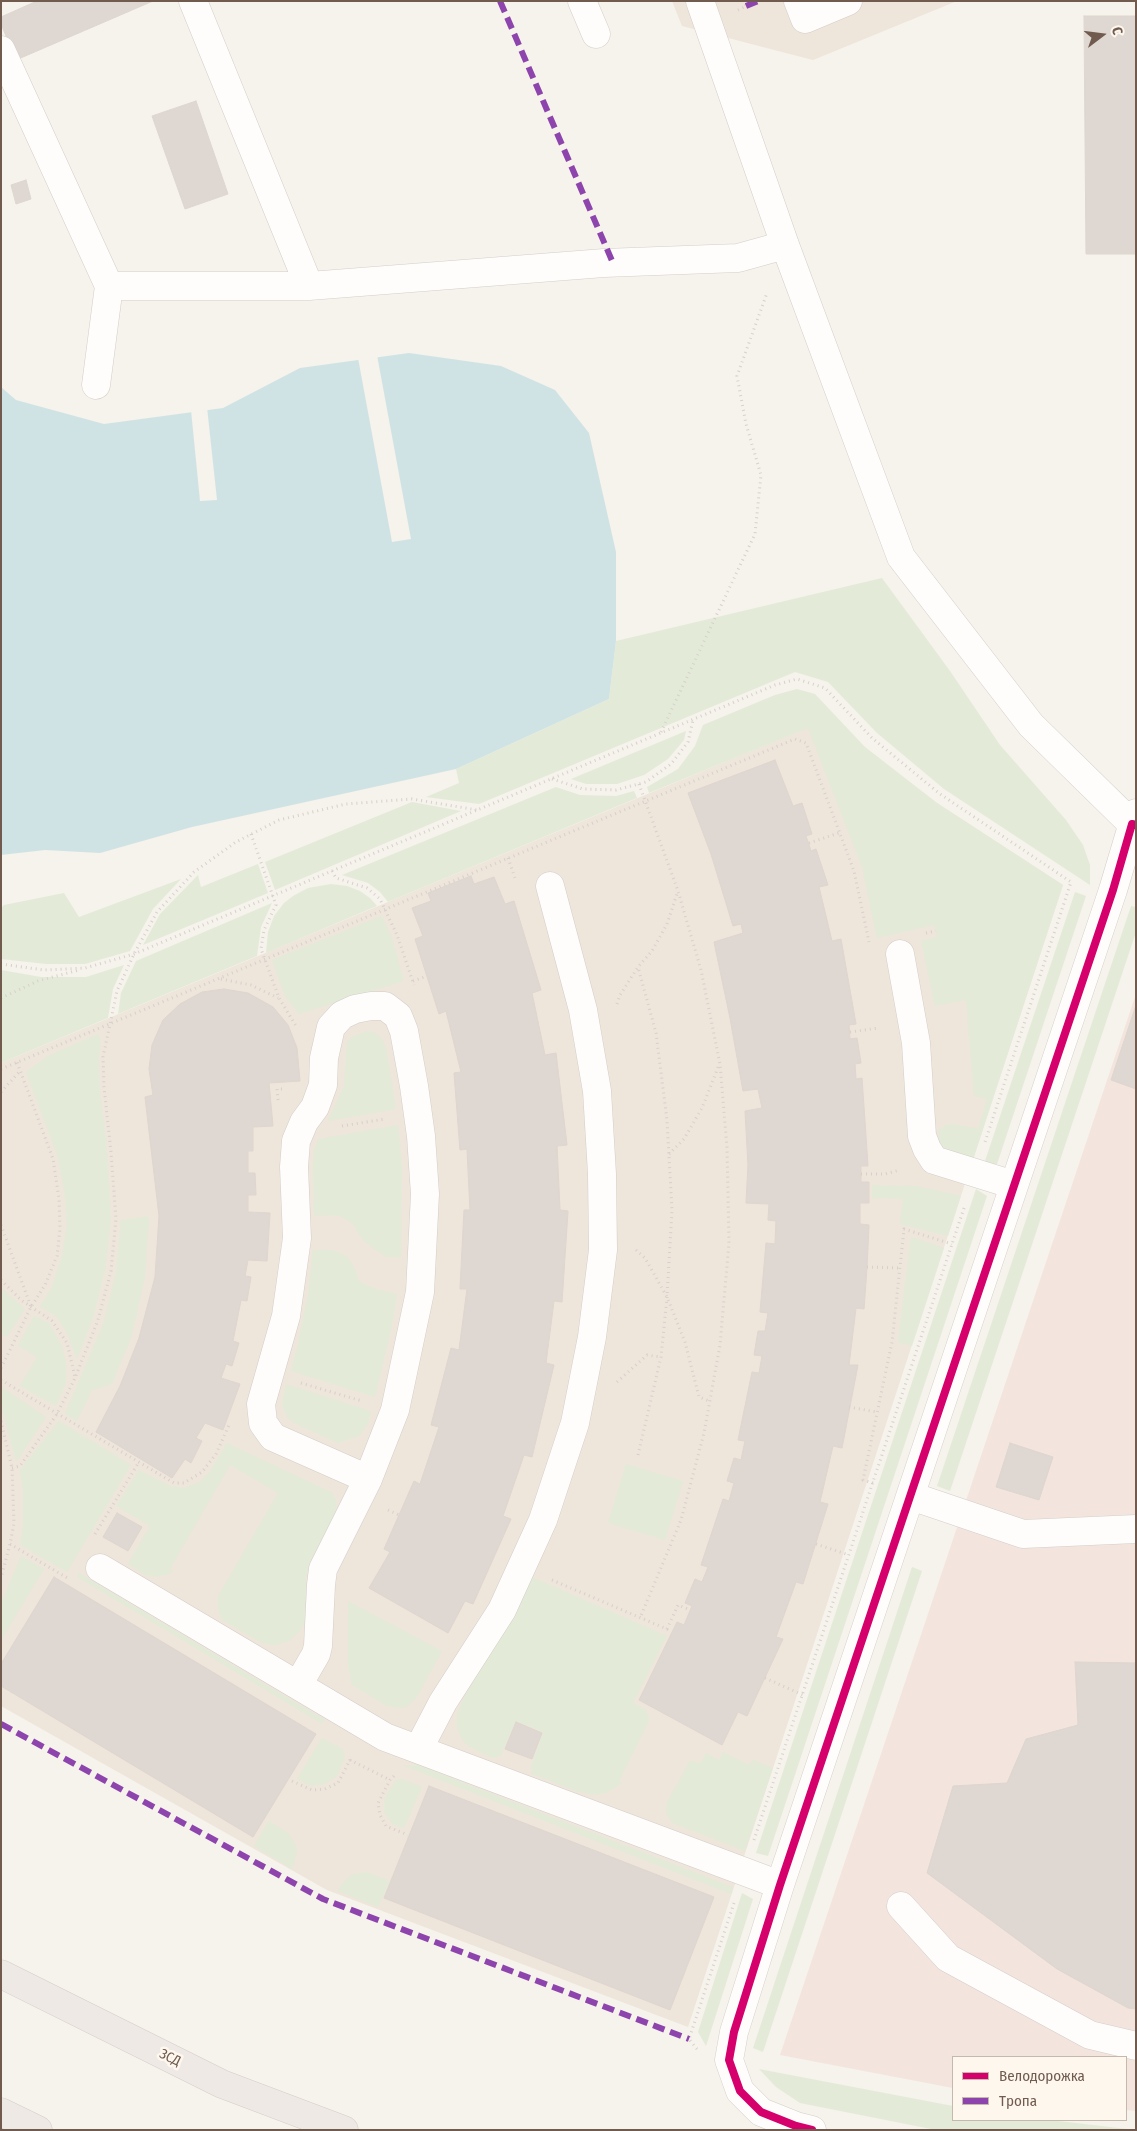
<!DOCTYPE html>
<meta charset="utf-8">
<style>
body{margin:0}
#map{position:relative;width:1137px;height:2131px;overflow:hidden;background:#f6f2ec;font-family:"Fira Sans Condensed",sans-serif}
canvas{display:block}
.frame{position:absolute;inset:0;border:2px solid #715b4f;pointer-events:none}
.legend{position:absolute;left:952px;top:2056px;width:175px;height:65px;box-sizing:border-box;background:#fdf7ee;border:1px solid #c5b9ae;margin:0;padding:6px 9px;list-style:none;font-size:15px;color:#715b4f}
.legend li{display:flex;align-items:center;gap:10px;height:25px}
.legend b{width:25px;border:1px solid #c5b9ae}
.north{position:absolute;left:1077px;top:10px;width:50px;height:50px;-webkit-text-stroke:4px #fdf7ee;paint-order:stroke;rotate:75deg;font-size:14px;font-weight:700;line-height:20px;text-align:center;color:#715b4f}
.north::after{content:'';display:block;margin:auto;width:18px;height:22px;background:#715b4f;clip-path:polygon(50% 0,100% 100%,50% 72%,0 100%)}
</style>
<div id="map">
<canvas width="1137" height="2131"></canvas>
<div class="frame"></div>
<ul class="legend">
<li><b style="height:6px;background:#d6006c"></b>Велодорожка</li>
<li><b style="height:6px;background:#8e44ad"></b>Тропа</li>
</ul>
<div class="north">С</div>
</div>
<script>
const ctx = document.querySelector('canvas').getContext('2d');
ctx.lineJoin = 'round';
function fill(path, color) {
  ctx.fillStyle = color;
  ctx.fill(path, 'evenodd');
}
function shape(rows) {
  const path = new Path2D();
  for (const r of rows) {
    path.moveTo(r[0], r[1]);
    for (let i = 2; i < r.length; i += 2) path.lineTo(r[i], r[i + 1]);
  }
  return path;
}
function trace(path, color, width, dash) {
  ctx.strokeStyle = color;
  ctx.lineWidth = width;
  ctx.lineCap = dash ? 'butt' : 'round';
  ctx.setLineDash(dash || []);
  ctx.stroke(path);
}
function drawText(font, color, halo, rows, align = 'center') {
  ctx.font = font + ' "Fira Sans Condensed",sans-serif';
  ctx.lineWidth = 5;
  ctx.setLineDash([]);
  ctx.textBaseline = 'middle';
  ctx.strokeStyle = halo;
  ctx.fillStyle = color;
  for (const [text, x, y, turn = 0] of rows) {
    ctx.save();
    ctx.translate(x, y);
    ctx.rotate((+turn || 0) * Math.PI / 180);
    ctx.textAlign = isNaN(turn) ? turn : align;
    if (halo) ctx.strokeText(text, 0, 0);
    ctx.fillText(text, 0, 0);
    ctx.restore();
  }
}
fill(shape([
 [672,1,957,1,813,60,682,26],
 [828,719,937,803,1063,885,688,2027,327,1890,1,1706,1,1063]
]), '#eee5db');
fill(shape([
 [1136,994,1136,2111,1126,2110,1126,2057,953,2057,953,2088,780,2055]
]), '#f3e5de');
fill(shape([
 [882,578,950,671,1000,745,1066,820,1083,845,1090,865,1090,885,944,789,877,733,828,682,795,672,479,804,426,797,459,783,456,769,609,699,616,641],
 [797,689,815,694,865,747,937,803,1063,885,973,1160,947,1151,941,1146,938,1140,939,1130,947,1125,954,1124,978,1129,987,1100,974,1095,966,1000,935,1006,921,941,937,937,934,925,877,938,862,867,808,728,649,793,647,787,678,769,695,746,703,725,775,695],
 [686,731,684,740,668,759,644,775,617,784,586,784,571,779],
 [556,787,580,795,616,796,634,791,637,798,388,902,380,892,368,883,342,875],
 [412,802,461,811,275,890,265,862],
 [258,864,268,893,143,945,160,914,198,875,201,887],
 [181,879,153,909,130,951,85,964,46,964,1,959,1,908,4,905,64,893,79,917],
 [331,884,347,886,360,891,370,898,377,906,266,953,268,932,274,916,284,903,293,896,308,888],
 [1075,892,1086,896,997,1164,984,1164],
 [272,903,261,927,257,956,118,1014,121,993,136,961],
 [1131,906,1136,907,1136,932,950,1491,937,1486],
 [382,916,392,938,404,981,299,1014,285,996,272,960],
 [124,965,113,989,108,1018,1,1063,1,970,41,977,86,977],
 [367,1031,373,1032,381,1037,386,1048,396,1109,328,1121,344,1086,347,1042,352,1037],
 [98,1034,101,1040,99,1057,100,1094,106,1138,111,1218,105,1270,93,1318,77,1359,66,1331,56,1316,40,1307,52,1287,62,1256,67,1225,65,1197,58,1157,26,1072,48,1056],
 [398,1125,402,1164,401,1258,385,1256,374,1249,362,1239,353,1224,340,1216,314,1215,313,1166,314,1150,318,1139],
 [872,1185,916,1186,961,1196,948,1236,900,1224,903,1199,872,1198],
 [976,1189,987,1196,768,1856,756,1853],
 [149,1216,145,1277,131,1338,112,1384,92,1390,77,1421,65,1414,104,1322,116,1272,121,1220],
 [911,1237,944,1248,912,1346,898,1342],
 [313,1250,332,1250,347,1256,354,1267,359,1281,372,1288,397,1294,391,1330,375,1397,291,1371,298,1343,308,1295],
 [1,1288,25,1309,7,1337,1,1334],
 [34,1316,49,1323,62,1346,66,1364,66,1383,56,1406,20,1386,37,1357,18,1346],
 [286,1384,371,1411,368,1424,359,1436,338,1443,294,1423,286,1416,282,1404],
 [1,1387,46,1417,16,1462,1,1404],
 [59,1421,131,1465,67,1572,20,1545,23,1527,23,1490,20,1470],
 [227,1443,333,1493,337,1504,334,1517,311,1559,306,1578,307,1605,305,1622,300,1631,289,1641,274,1645,262,1643,222,1620,218,1609,218,1596,278,1493,230,1465,170,1569,174,1571,167,1575,155,1577,145,1575,128,1564,150,1526,116,1506,139,1470,170,1486,184,1488,200,1482,210,1471],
 [626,1464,683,1481,665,1540,608,1523],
 [21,1556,44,1569,1,1640,1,1604],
 [912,1567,922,1571,763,2052,753,2048],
 [79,1573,325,1720,322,1724,77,1577],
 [532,1577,667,1636,633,1703,645,1709,649,1717,648,1723,619,1781,622,1783,606,1793,595,1795,576,1791,532,1774,531,1767,543,1732,516,1721,501,1755,495,1758,490,1757,468,1746,461,1738,457,1728,457,1715,465,1695,506,1629],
 [348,1601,442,1651,417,1697,407,1707,397,1708,387,1706,352,1685,348,1666],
 [322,1738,343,1749,345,1757,337,1776,325,1784,312,1786,297,1779],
 [723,1752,749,1765,753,1760,773,1768,745,1851,675,1824,669,1819,666,1811,667,1802,690,1761,701,1763,706,1753,719,1760],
 [418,1765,730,1886,733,1888,731,1894,404,1766],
 [402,1779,422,1787,404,1828,392,1824,384,1811,385,1797,396,1780],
 [269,1821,288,1833,295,1844,297,1853,292,1869,254,1846],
 [367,1872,390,1881,378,1907,338,1891,344,1881,353,1874],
 [742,1893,753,1899,706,2046,698,2032],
 [759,2069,953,2106,953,2120,1050,2120,1136,2130,936,2130,800,2103,776,2087]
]), '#e3ebd8');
fill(shape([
 [409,353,501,366,555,390,589,433,616,552,616,641,609,699,456,769,192,827,100,853,45,850,1,855,1,387,16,400,104,424,223,408,300,368]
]), '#d0e3e4');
fill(shape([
 [377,355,411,539,392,542,358,358],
 [207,407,217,500,200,501,191,410]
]), '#f6f2ec');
const building = shape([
 [37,1,153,1,16,60,1,24,1,17,37,1],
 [1084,16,1136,16,1136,254,1086,254,1084,16],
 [196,101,228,194,185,209,152,116,196,101],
 [26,180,31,199,16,204,11,185,26,180],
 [775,760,793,806,802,803,812,834,806,836,811,851,816,849,828,885,819,887,832,941,841,939,856,1024,849,1025,850,1039,857,1038,861,1063,855,1064,856,1079,862,1078,868,1166,861,1166,861,1182,869,1182,869,1203,860,1203,860,1224,869,1225,867,1267,864,1309,856,1308,849,1365,858,1365,842,1448,833,1446,820,1502,828,1504,803,1584,796,1582,776,1637,783,1639,747,1716,738,1712,722,1745,639,1700,677,1622,684,1625,692,1606,685,1603,695,1579,702,1582,708,1567,701,1565,723,1499,729,1501,734,1483,727,1481,734,1458,741,1460,745,1441,738,1440,752,1372,759,1373,762,1356,754,1355,758,1331,765,1331,768,1313,760,1312,766,1243,775,1244,776,1221,768,1220,769,1204,746,1203,748,1165,745,1111,762,1108,758,1089,743,1091,730,1018,714,942,743,933,741,924,733,926,711,854,688,793,775,760],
 [471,876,474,884,494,877,505,904,514,901,541,990,532,993,545,1055,556,1053,567,1145,557,1146,560,1210,568,1211,562,1302,554,1301,546,1363,554,1365,532,1457,524,1455,503,1516,511,1519,473,1604,465,1601,448,1633,369,1588,390,1552,384,1549,414,1481,420,1484,439,1427,431,1425,451,1348,459,1350,467,1289,460,1289,464,1210,470,1210,467,1149,460,1150,454,1073,461,1072,446,1011,439,1014,415,939,423,936,412,908,431,901,428,893,471,876],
 [224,989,248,993,273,1007,288,1025,297,1048,300,1081,269,1083,273,1126,253,1127,253,1151,248,1151,248,1173,255,1173,256,1195,248,1195,248,1212,270,1213,267,1261,248,1260,245,1276,251,1277,247,1301,241,1300,233,1341,239,1343,232,1366,226,1364,221,1378,240,1384,223,1430,205,1423,196,1438,202,1441,191,1463,185,1459,172,1478,96,1432,120,1386,139,1338,155,1277,159,1216,145,1097,153,1095,149,1069,152,1045,163,1020,180,1004,202,992,224,989],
 [1136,1005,1136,1089,1111,1080,1136,1005],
 [1010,1443,1053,1457,1039,1500,996,1487,1010,1443],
 [117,1513,142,1527,128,1551,103,1537,117,1513],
 [54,1577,316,1734,253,1837,1,1686,1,1664,54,1577],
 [1075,1662,1136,1663,1136,2009,1128,2008,1057,1969,927,1873,953,1786,1007,1783,1026,1739,1078,1725,1075,1662],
 [516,1722,542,1733,532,1759,505,1749,516,1722],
 [429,1786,714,1897,670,2010,384,1898,429,1786]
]);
fill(building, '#dfd8d2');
trace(building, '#ded6cf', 1);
const minor = shape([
 [193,1,309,286],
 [582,1,596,34],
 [700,1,785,245,901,557,1031,725,1132,824],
 [798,1,805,19,848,1],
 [1,50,109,286,96,385],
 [109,286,309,286,604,263,738,258,785,245],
 [900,954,916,1043,922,1136,927,1149,934,1160,1014,1185],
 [911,1496,1023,1534,1136,1529],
 [100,1568,385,1737,780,1885],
 [298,1685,316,1654,318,1646,321,1585,323,1569,368,1479,395,1410,420,1292,425,1194,421,1136,414,1086,404,1031,398,1016,385,1006,371,1006,355,1009,342,1015,331,1027,324,1058,323,1085,315,1107,304,1122,296,1141,294,1167,297,1238,286,1316,261,1404,263,1423,273,1437,368,1479],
 [419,1748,443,1702,502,1610,543,1520,575,1423,592,1337,603,1250,602,1174,597,1091,583,1010,550,886],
 [901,1906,948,1958,1090,2035,1136,2046],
 [812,2130,796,2126,761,2112,740,2091,729,2060,734,2032,780,1885,1113,890,1136,813]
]);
const highway = shape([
 [1,1974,222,2084,344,2130],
 [1,2112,38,2130]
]);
trace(minor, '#d3cec8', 29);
trace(highway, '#d4cdc7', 29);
trace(shape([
 [738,10,746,6,744,1],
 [661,732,755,534,761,475,746,424,737,376,767,293],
 [552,779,583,789,616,790,646,782,671,764,688,742,693,720],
 [639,784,678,891,701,970,720,1064,727,1148,729,1243,720,1345,704,1433,681,1520,640,1618],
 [251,834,276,905,264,930,261,949,279,998,296,1026],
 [809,843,839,833],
 [508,858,516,881],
 [332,871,336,878,367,888,380,899,397,935,414,985],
 [926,933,936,931],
 [1,964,44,970,85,968,134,954,775,685,797,679,825,688,872,738,940,794,1071,882,985,1142],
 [221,979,251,985,278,998],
 [413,981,427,976],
 [1,998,38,981,79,970],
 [617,1004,620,995,638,967,652,951,667,924,678,891],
 [850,1032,879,1028],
 [1,1069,795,739,806,743,854,871,869,942],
 [1,1092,20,1071],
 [278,1100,277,1089,285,1089],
 [342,1126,385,1119],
 [669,1154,684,1139,702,1108,719,1065],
 [861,1174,885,1174,900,1170],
 [1,1225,31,1307],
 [636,1250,645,1258,667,1297,685,1342,699,1397,709,1401],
 [867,1267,900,1268],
 [1,1280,21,1300,52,1321,67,1343,75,1377],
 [1,1368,31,1307,45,1285,57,1256,60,1229,59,1199,53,1159,17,1062],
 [1,1380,174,1483,184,1483,202,1472,216,1454,229,1425],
 [617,1382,647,1355,661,1357],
 [301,1383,362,1401],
 [849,1407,877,1412],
 [1,1421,12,1468,14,1523,10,1544,1,1578],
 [638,1455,661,1357,667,1297,672,1210,667,1120,656,1033,638,967],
 [12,1468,20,1466,57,1414,75,1378,98,1320,111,1271,116,1219,111,1152,104,1087,103,1057,117,991,134,954,157,912,194,872,236,842,279,820,346,804,412,799,477,810],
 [873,1483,863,1480,892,1342,904,1229,952,1244],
 [388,1510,399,1515],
 [95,1534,139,1462],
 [10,1544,69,1579],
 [816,1544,849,1555],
 [552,1580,667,1629,678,1605,688,1609],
 [765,1678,803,1695],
 [350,1760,390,1780],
 [394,1776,390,1780,378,1803,380,1815,386,1826,408,1835],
 [292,1781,312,1790,325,1789,338,1783,350,1760,349,1756],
 [754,1840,965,1205],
 [697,2049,689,2039,734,1903]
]), '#d7d0cc', 3, [1, 4]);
trace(minor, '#fefdfc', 28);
trace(highway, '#efe9e6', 28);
trace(shape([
 [500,1,613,263],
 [746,6,758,1],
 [1,1724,323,1899,689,2039]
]), '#8e44ad', 6, [12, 6]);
trace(shape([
 [812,2130,796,2126,761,2112,740,2091,729,2060,734,2032,780,1885,1113,890,1132,824,1136,825]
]), '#d6006c', 8);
drawText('14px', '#715b4f', '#fdf7ee', [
 ["ЗСД",170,2058,26]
]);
</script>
